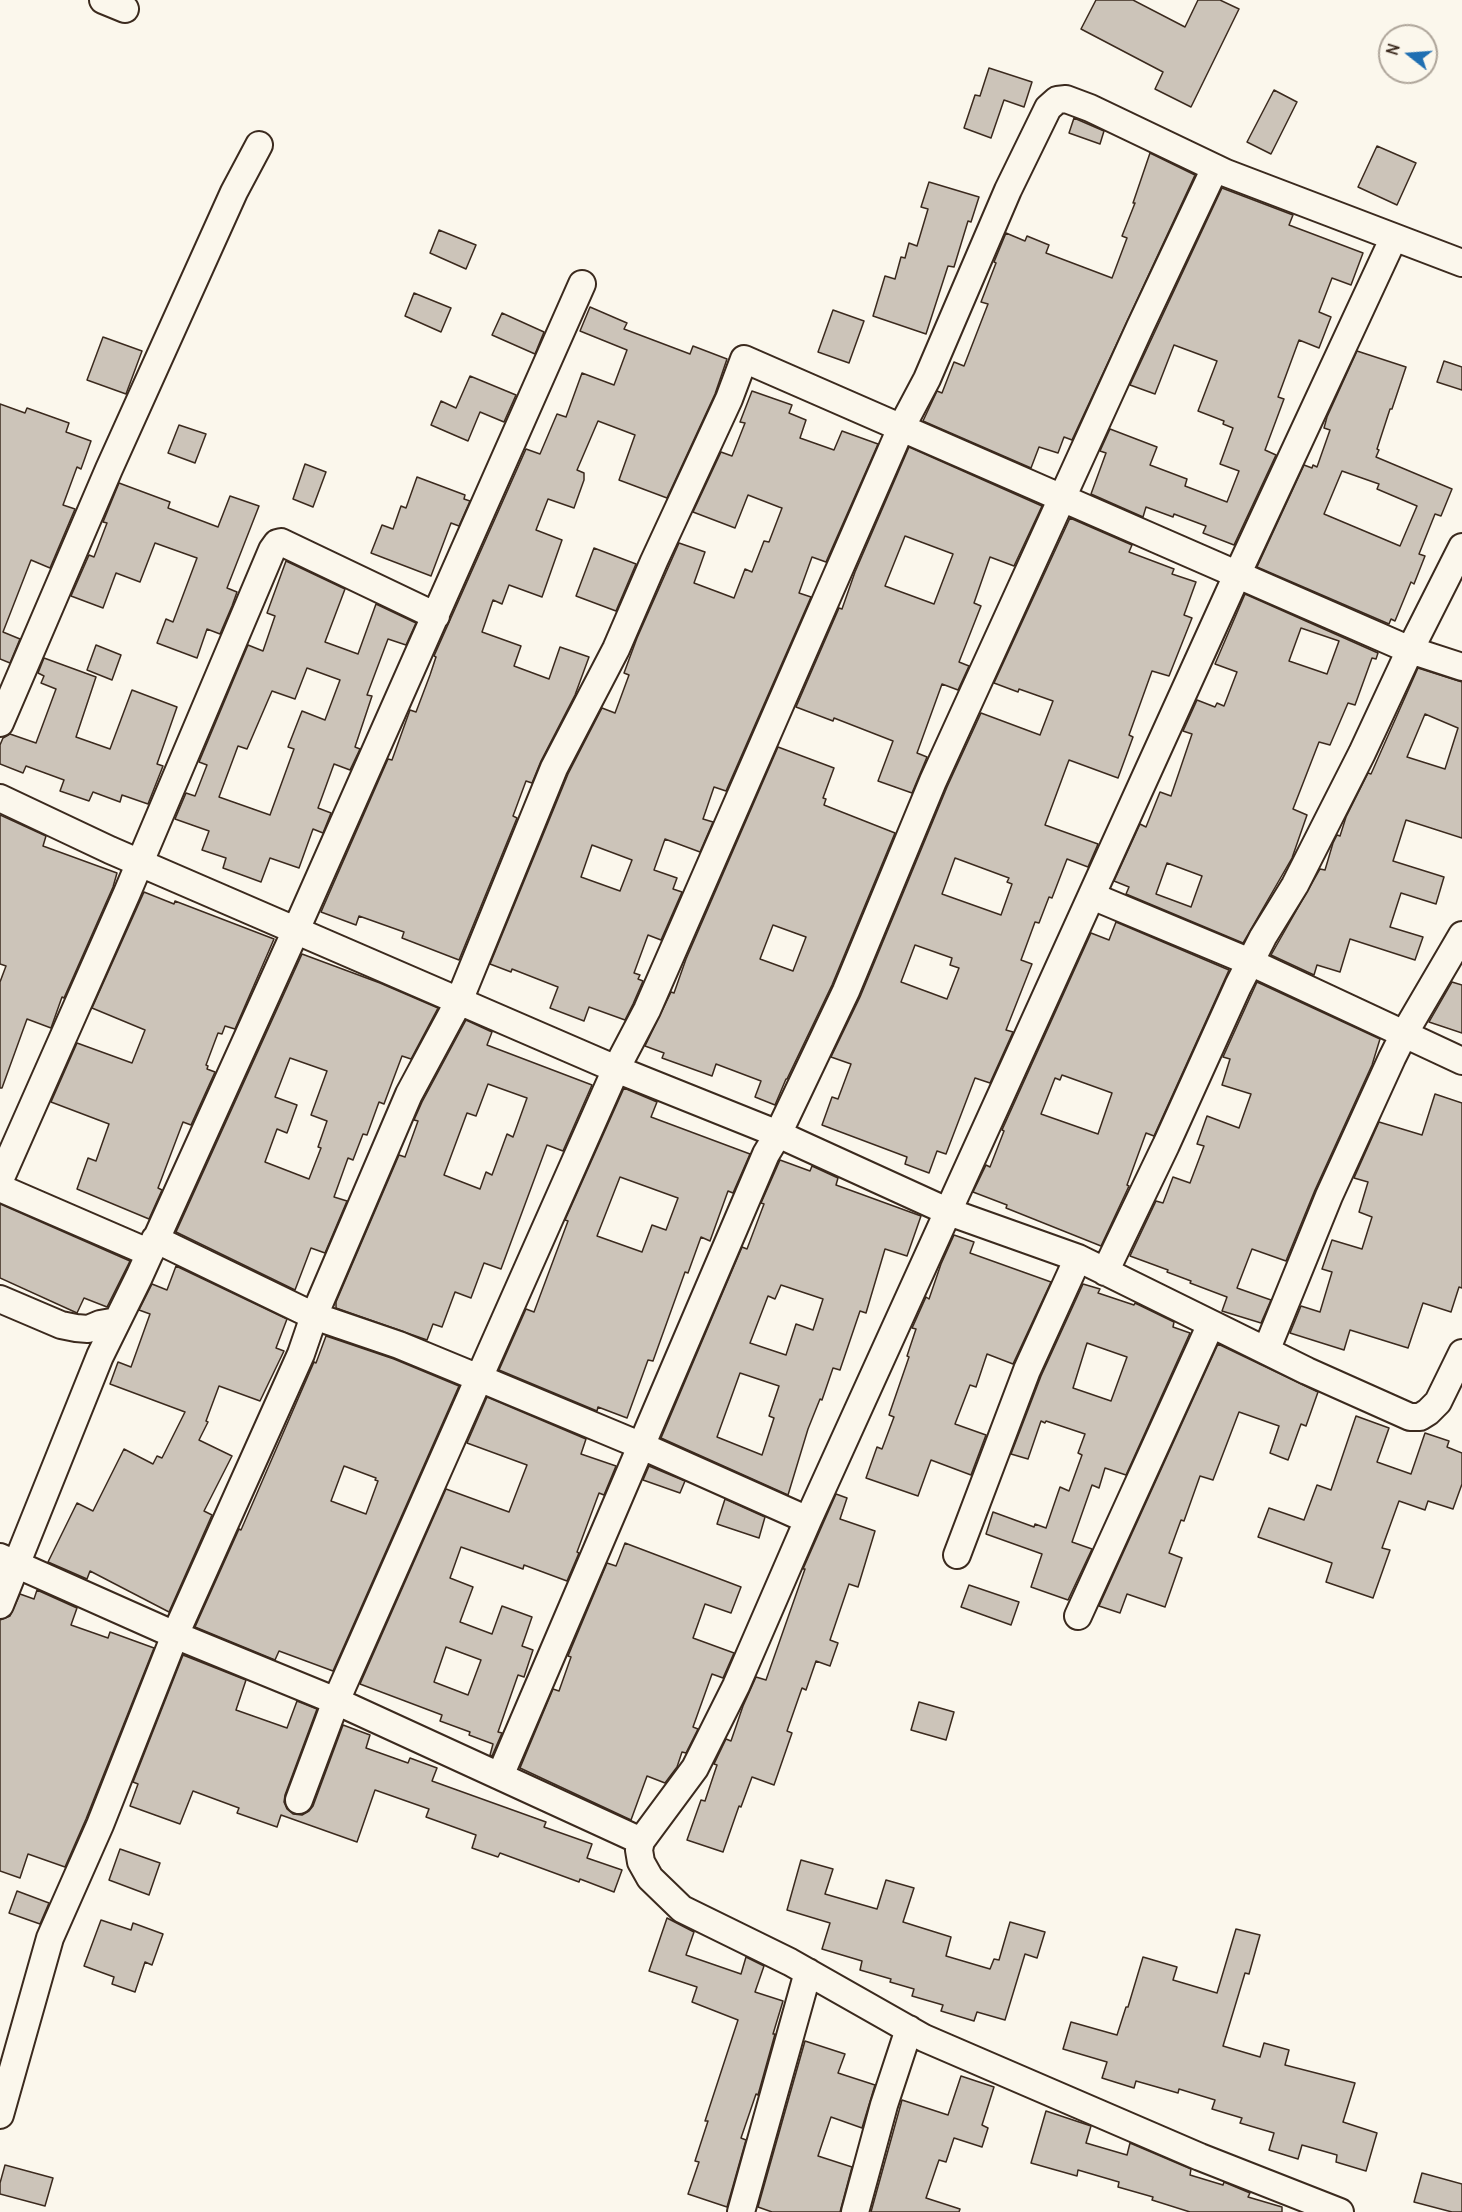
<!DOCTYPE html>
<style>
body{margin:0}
#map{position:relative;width:1462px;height:2212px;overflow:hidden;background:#fbf7ec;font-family:Delius,sans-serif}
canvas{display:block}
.north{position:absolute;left:1378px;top:24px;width:60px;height:60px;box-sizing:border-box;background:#fbf7ec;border:2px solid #aea59a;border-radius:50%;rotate:287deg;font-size:16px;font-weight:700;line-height:24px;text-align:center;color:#3b2a1e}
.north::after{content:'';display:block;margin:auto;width:21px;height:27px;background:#1f6fb2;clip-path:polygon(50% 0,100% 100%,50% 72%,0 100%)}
</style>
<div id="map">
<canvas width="1462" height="2212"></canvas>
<div class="north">N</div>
</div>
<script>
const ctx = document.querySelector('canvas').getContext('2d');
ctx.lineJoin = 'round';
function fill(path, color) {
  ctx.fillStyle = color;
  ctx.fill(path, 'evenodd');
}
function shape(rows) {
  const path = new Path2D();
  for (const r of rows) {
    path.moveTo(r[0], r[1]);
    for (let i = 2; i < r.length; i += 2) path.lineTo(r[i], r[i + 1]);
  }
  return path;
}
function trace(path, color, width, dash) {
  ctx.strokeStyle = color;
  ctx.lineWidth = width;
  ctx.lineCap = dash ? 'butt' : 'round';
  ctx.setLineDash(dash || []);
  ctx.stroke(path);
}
const building = shape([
 [1096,0,1133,0,1185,27,1198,0,1220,0,1239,9,1191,107,1155,89,1163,72,1081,29,1096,0],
 [989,68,1032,82,1024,107,1004,100,991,138,964,128,975,95,980,96,989,68],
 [1274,90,1297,102,1271,154,1247,142,1274,90],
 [1074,118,1104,131,1100,144,1069,133,1074,118],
 [1377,146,1416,163,1397,205,1358,187,1377,146],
 [1150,153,1195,175,1072,440,1064,437,1058,453,1039,447,1031,468,923,421,937,391,942,393,954,362,964,366,988,304,981,302,996,263,994,262,1006,233,1025,241,1027,236,1049,245,1046,253,1112,278,1127,238,1122,236,1135,203,1133,203,1150,153],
 [929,182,979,197,971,222,968,221,954,267,948,266,926,334,873,316,885,276,895,279,901,257,905,258,909,243,917,246,928,209,921,207,929,182],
 [1222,188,1293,215,1289,225,1363,253,1351,285,1332,278,1319,312,1331,317,1319,348,1299,340,1278,397,1284,399,1265,450,1276,455,1234,545,1203,533,1206,526,1174,514,1173,517,1146,507,1143,517,1091,494,1106,453,1100,451,1110,429,1157,447,1150,465,1187,479,1185,486,1227,502,1239,471,1220,464,1233,428,1223,424,1224,421,1198,411,1217,361,1174,345,1155,394,1130,385,1222,188],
 [439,230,476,245,466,269,430,253,439,230],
 [414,293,451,308,441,332,405,316,414,293],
 [590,307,627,323,624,329,690,354,693,346,727,359,715,394,667,498,619,480,635,435,598,421,577,470,584,473,584,480,574,508,548,499,536,530,562,540,542,597,509,585,502,604,493,600,482,632,521,646,514,666,549,679,560,647,589,657,575,695,541,761,532,783,526,781,513,816,517,818,459,960,402,938,404,932,359,916,356,925,321,912,388,759,392,760,410,710,416,712,430,675,436,657,434,656,526,449,540,454,557,414,566,417,582,373,614,385,627,350,580,331,590,307],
 [833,310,864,321,849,363,818,352,833,310],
 [502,313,544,332,535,354,492,335,502,313],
 [103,337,142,351,126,394,87,380,103,337],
 [1357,351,1406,367,1392,409,1390,409,1377,449,1379,450,1376,457,1452,489,1441,516,1435,514,1419,554,1425,556,1414,584,1411,582,1395,621,1391,619,1389,624,1257,567,1304,465,1312,468,1313,465,1317,467,1330,430,1324,428,1327,417,1357,351],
 [1342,471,1379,484,1377,489,1417,506,1400,546,1324,514,1342,471],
 [1444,361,1462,367,1462,390,1437,382,1444,361],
 [470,376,516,395,504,422,480,412,468,441,431,425,441,401,456,408,470,376],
 [752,391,792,405,789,413,806,420,800,438,834,450,842,431,878,444,826,562,812,557,799,593,811,597,726,791,714,787,703,819,713,822,700,852,665,839,654,870,677,878,673,889,682,892,661,940,648,935,634,973,640,975,638,979,643,981,633,1004,625,1020,589,1007,584,1021,550,1008,558,987,512,969,511,972,490,964,568,774,602,708,615,713,629,675,624,673,637,638,679,543,705,552,694,583,734,598,745,569,752,572,764,541,769,542,782,508,779,507,748,495,735,528,693,512,721,452,732,456,745,423,740,422,752,391],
 [592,845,632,860,620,891,581,877,592,845],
 [0,404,25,413,27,408,69,423,66,432,91,441,81,469,77,467,63,505,75,509,50,568,31,560,3,632,20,639,10,663,0,659,0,404],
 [179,425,206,434,195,463,168,453,179,425],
 [909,447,1042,506,1014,566,990,557,974,603,981,606,959,662,969,666,958,690,942,684,917,753,927,757,912,793,878,781,893,741,834,718,833,721,796,707,839,608,842,609,855,572,909,447],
 [905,536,953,554,934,604,885,586,905,536],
 [305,464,326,472,313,507,293,499,305,464],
 [417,477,465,495,464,499,470,501,459,526,451,523,431,576,371,553,382,525,393,529,401,506,406,508,417,477],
 [119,483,170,502,168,508,218,527,230,496,259,506,227,588,237,592,232,606,220,634,207,629,197,658,157,643,166,619,173,622,197,558,155,543,140,582,116,573,103,608,71,596,89,555,94,557,107,523,103,522,119,483],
 [1070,518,1132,545,1129,552,1174,569,1172,574,1196,582,1184,615,1192,618,1169,676,1152,671,1129,735,1133,737,1118,778,1069,760,1045,825,1098,844,1088,867,1067,859,1052,898,1049,897,1039,923,1035,922,1021,960,1032,964,1006,1030,1013,1032,990,1083,975,1078,946,1154,937,1151,929,1173,905,1164,907,1157,822,1125,832,1097,838,1099,851,1064,831,1057,860,997,947,787,981,713,1040,735,1053,701,1019,689,1018,692,994,683,1070,518],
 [955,858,1009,878,1007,882,1012,884,1001,915,942,894,955,858],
 [915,945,952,958,950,965,959,968,947,999,901,982,915,945],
 [594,548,636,564,616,611,576,596,594,548],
 [286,561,345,589,325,642,358,654,376,604,416,623,406,645,388,639,367,695,372,696,355,747,360,749,350,770,334,764,318,808,331,813,323,833,313,829,299,868,270,858,261,882,223,868,226,858,202,850,209,831,175,819,186,793,195,796,207,765,199,762,248,645,263,651,275,616,267,613,286,561],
 [307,668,340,680,325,720,302,711,288,747,294,749,270,815,219,797,238,746,247,749,272,691,295,699,307,668],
 [1245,594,1378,653,1376,659,1372,658,1355,705,1348,703,1330,745,1319,742,1293,809,1307,815,1292,858,1243,943,1126,894,1129,887,1114,881,1140,824,1146,827,1160,792,1171,796,1192,734,1183,731,1197,700,1215,707,1217,703,1224,706,1237,672,1215,664,1245,594],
 [1301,628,1339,641,1327,674,1289,661,1301,628],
 [1167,863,1202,876,1191,907,1156,894,1167,863],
 [96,645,121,655,112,680,87,670,96,645],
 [44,658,96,677,76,737,110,749,132,690,177,707,157,764,163,766,148,804,122,795,120,802,93,792,89,801,60,791,64,780,26,766,23,773,0,764,0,745,3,738,10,734,36,743,56,689,41,683,44,676,38,673,44,658],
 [1418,668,1462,682,1462,838,1406,820,1393,861,1444,877,1436,904,1401,893,1390,927,1423,937,1415,960,1350,939,1340,972,1317,965,1314,975,1271,955,1320,869,1325,870,1333,843,1337,835,1340,836,1346,817,1368,773,1371,774,1418,668],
 [1425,714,1458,728,1445,769,1407,757,1425,714],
 [778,747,834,768,823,798,826,799,824,805,895,833,832,985,787,1079,786,1079,775,1105,755,1097,761,1081,716,1064,712,1076,662,1058,664,1053,645,1046,671,992,674,993,686,959,778,747],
 [773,925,806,937,793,971,760,959,773,925],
 [0,815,46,836,43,846,117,873,113,887,64,998,62,997,51,1028,27,1019,2,1088,0,1088,0,982,6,966,0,964,0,815],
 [144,892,174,904,175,901,274,939,235,1029,225,1026,222,1034,218,1033,206,1065,208,1066,207,1069,215,1072,191,1125,183,1122,158,1188,162,1190,149,1219,77,1189,88,1158,96,1161,109,1124,51,1102,77,1043,132,1063,145,1030,92,1008,144,892],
 [1116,922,1229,970,1154,1136,1146,1133,1127,1185,1129,1186,1101,1246,1006,1208,1007,1205,973,1192,986,1165,990,1167,1004,1131,1002,1130,1091,933,1109,940,1116,922],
 [1062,1075,1112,1093,1098,1134,1041,1114,1055,1078,1060,1080,1062,1075],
 [302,954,380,983,438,1008,411,1059,402,1056,384,1104,379,1102,367,1135,363,1134,353,1160,348,1158,334,1197,347,1201,325,1253,311,1248,295,1290,176,1232,302,954],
 [290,1058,327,1071,311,1115,327,1121,318,1147,321,1148,309,1179,265,1162,277,1129,287,1133,297,1105,275,1097,290,1058],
 [1257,982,1380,1039,1372,1065,1315,1190,1286,1261,1252,1249,1237,1288,1271,1300,1261,1323,1222,1311,1227,1297,1190,1283,1191,1281,1167,1272,1168,1270,1130,1256,1156,1201,1163,1203,1173,1177,1190,1183,1204,1146,1197,1144,1207,1116,1239,1128,1251,1094,1222,1085,1230,1059,1223,1057,1257,982],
 [1452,982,1462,985,1462,1033,1429,1022,1452,982],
 [466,1020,492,1032,487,1045,592,1085,563,1151,547,1145,501,1269,484,1263,471,1298,455,1292,442,1327,433,1324,427,1340,336,1308,336,1302,399,1155,405,1157,418,1121,414,1120,422,1102,466,1020],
 [488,1084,527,1098,513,1137,507,1134,492,1175,486,1172,480,1189,444,1175,467,1113,476,1116,488,1084],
 [624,1088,657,1102,651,1117,750,1154,733,1193,728,1191,710,1241,701,1237,688,1273,685,1272,653,1361,648,1360,627,1418,598,1407,597,1411,499,1370,526,1309,534,1312,568,1221,565,1220,624,1088],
 [620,1177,678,1198,666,1230,652,1225,642,1252,597,1236,620,1177],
 [1435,1094,1462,1103,1462,1288,1459,1287,1451,1312,1423,1303,1408,1348,1350,1330,1344,1350,1290,1333,1301,1306,1320,1312,1332,1272,1322,1269,1332,1240,1362,1249,1372,1217,1359,1212,1368,1182,1354,1178,1379,1122,1422,1135,1435,1094],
 [780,1160,810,1171,812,1166,838,1178,836,1185,921,1216,907,1256,885,1249,866,1313,860,1311,840,1370,833,1368,822,1400,820,1399,808,1429,788,1495,661,1438,742,1247,747,1249,764,1204,761,1203,780,1160],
 [781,1285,823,1299,813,1330,796,1324,786,1355,750,1343,768,1296,775,1299,781,1285],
 [740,1373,779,1386,769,1416,774,1418,762,1455,717,1437,740,1373],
 [0,1204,130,1261,107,1307,84,1298,77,1313,0,1278,0,1204],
 [954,1235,974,1242,970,1253,1051,1282,1013,1364,987,1354,976,1387,970,1385,955,1424,986,1435,971,1475,931,1460,918,1496,866,1478,877,1447,882,1449,894,1417,889,1415,909,1357,907,1356,916,1329,912,1328,913,1326,926,1297,929,1299,941,1264,954,1235],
 [176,1266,287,1319,276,1348,284,1351,260,1401,219,1386,206,1421,208,1422,199,1440,232,1456,204,1511,212,1515,169,1612,90,1571,87,1579,48,1562,77,1503,93,1511,124,1449,153,1464,157,1456,162,1458,185,1412,110,1384,118,1362,131,1367,150,1314,139,1310,152,1284,167,1290,176,1266],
 [1083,1284,1100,1289,1098,1293,1134,1305,1135,1303,1174,1322,1173,1327,1190,1333,1126,1475,1105,1468,1099,1488,1092,1485,1072,1542,1092,1549,1068,1600,1031,1587,1042,1554,986,1534,993,1512,1034,1527,1035,1524,1046,1528,1060,1487,1069,1491,1082,1455,1078,1453,1085,1434,1046,1421,1045,1423,1041,1421,1028,1459,1011,1454,1041,1376,1083,1284],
 [1087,1343,1127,1357,1111,1401,1073,1388,1087,1343],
 [326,1336,394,1359,459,1386,333,1671,279,1651,275,1660,195,1627,239,1529,241,1530,314,1362,316,1363,326,1336],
 [344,1466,376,1478,375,1480,378,1481,366,1514,331,1501,344,1466],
 [1218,1344,1318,1392,1306,1426,1301,1424,1288,1460,1270,1453,1279,1426,1239,1412,1213,1480,1200,1476,1184,1521,1181,1520,1169,1553,1182,1558,1165,1607,1127,1594,1120,1613,1099,1606,1218,1344],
 [487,1397,586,1439,581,1454,616,1466,604,1495,599,1493,577,1552,579,1553,567,1581,524,1565,523,1569,461,1547,450,1578,473,1587,460,1622,492,1634,502,1606,532,1617,522,1646,533,1650,524,1677,518,1675,498,1732,502,1733,492,1756,490,1755,493,1744,469,1735,470,1732,440,1721,442,1715,360,1684,446,1489,509,1512,527,1465,467,1443,487,1397],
 [446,1647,481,1660,468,1695,434,1682,446,1647],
 [1356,1416,1389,1428,1377,1462,1411,1474,1425,1433,1449,1441,1447,1447,1462,1453,1462,1484,1453,1509,1428,1501,1425,1510,1399,1501,1382,1548,1390,1550,1373,1598,1326,1582,1332,1563,1258,1537,1269,1508,1304,1520,1317,1485,1331,1490,1356,1416],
 [649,1466,685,1481,680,1493,643,1480,649,1466],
 [836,1494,847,1498,840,1519,875,1531,858,1587,849,1584,830,1640,838,1643,830,1666,816,1661,806,1690,802,1688,787,1731,792,1733,774,1785,752,1777,741,1807,739,1806,723,1852,687,1840,701,1800,705,1801,717,1765,714,1764,726,1739,731,1741,743,1706,756,1677,766,1680,805,1569,803,1569,836,1494],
 [725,1499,765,1517,759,1538,717,1524,725,1499],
 [625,1543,741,1587,731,1613,705,1604,693,1638,734,1653,723,1678,712,1674,693,1727,698,1729,686,1753,682,1752,677,1767,665,1783,647,1776,631,1820,520,1768,553,1689,559,1691,571,1657,568,1656,607,1563,616,1566,625,1543],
 [969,1585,1019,1602,1011,1625,961,1607,969,1585],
 [37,1590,77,1608,71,1625,108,1638,110,1632,154,1648,86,1819,65,1867,28,1854,20,1878,0,1871,0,1620,10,1616,20,1594,34,1599,37,1590],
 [183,1655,246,1680,236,1710,287,1728,297,1701,317,1709,285,1795,284,1802,287,1809,293,1814,302,1815,309,1811,313,1806,343,1725,370,1735,366,1748,408,1763,410,1758,437,1768,432,1781,546,1822,544,1827,592,1844,587,1858,622,1870,614,1892,580,1879,579,1882,500,1853,498,1857,472,1848,476,1835,426,1817,429,1809,375,1790,357,1842,281,1815,277,1827,237,1813,239,1808,193,1791,180,1824,130,1806,138,1784,133,1782,183,1655],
 [919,1702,954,1712,946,1740,911,1730,919,1702],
 [120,1849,160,1863,149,1895,109,1880,120,1849],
 [801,1860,833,1869,825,1894,877,1909,886,1880,914,1888,903,1922,951,1937,946,1956,990,1969,994,1959,999,1960,1010,1922,1045,1932,1037,1958,1025,1954,1005,2020,977,2012,974,2021,941,2011,943,2005,912,1996,914,1989,890,1982,891,1979,860,1970,862,1961,822,1949,830,1923,787,1910,801,1860],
 [17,1891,49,1903,40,1924,9,1913,17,1891],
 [667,1918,694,1932,686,1955,741,1974,746,1957,764,1966,755,1992,783,2001,773,2034,775,2034,758,2095,756,2094,741,2138,746,2140,727,2207,688,2194,699,2162,695,2161,708,2121,705,2121,738,2020,692,2002,697,1987,649,1971,667,1918],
 [101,1920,131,1930,133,1923,163,1934,152,1965,145,1962,135,1992,112,1984,114,1977,84,1966,101,1920],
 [1236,1929,1260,1935,1249,1974,1245,1973,1223,2046,1260,2057,1264,2043,1289,2050,1285,2065,1355,2083,1343,2122,1377,2133,1366,2171,1336,2162,1337,2155,1302,2145,1298,2159,1269,2150,1274,2133,1240,2123,1242,2118,1212,2109,1215,2100,1179,2089,1178,2093,1136,2081,1134,2088,1102,2078,1107,2062,1063,2049,1071,2022,1117,2035,1126,2007,1128,2007,1143,1957,1177,1967,1173,1980,1217,1993,1236,1929],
 [805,2041,845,2054,838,2073,875,2085,862,2128,831,2117,818,2156,852,2167,840,2212,772,2212,758,2207,805,2041],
 [961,2076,994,2087,982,2125,988,2128,982,2147,954,2138,946,2162,939,2160,926,2198,960,2209,959,2212,871,2212,902,2100,948,2115,961,2076],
 [1046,2111,1091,2126,1086,2143,1127,2155,1130,2143,1191,2169,1190,2175,1223,2185,1224,2182,1250,2193,1248,2197,1282,2207,1282,2212,1190,2212,1152,2200,1153,2197,1118,2187,1119,2182,1078,2170,1077,2176,1031,2163,1046,2111],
 [5,2165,53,2178,45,2206,0,2194,0,2183,5,2165],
 [1422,2173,1462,2184,1462,2212,1452,2212,1414,2202,1422,2173]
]);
fill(building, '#ccc4b9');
trace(building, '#3b2a1e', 1.5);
const minor = shape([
 [103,0,125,9],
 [0,723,109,469,234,192,259,145],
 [0,798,110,850,616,1069,778,1134,949,1212,1078,1258,1307,1371,1410,1417,1420,1417,1428,1412,1438,1402,1462,1353],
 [1092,896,1250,962,1462,1061],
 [0,1180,127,893,272,550,277,543,281,542,436,616],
 [0,1188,150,1253],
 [155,1239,314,1316,399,1345,479,1378,642,1446,808,1520],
 [1105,1272,1166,1145,1238,986,1263,937,1295,885,1362,753,1410,650,1462,547],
 [0,1299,61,1325,76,1328,88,1329,100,1324,117,1321],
 [1266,1351,1329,1196,1392,1058,1404,1034,1462,935],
 [957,1555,1027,1370,1078,1258],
 [0,1557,175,1635,336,1701,641,1841],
 [0,1605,100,1356,139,1277,296,930,582,284],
 [1078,1616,1211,1324],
 [500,1776,766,1154,778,1134,846,991,933,781,1140,327,1215,168],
 [299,1800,336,1701,479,1378,616,1069,647,1010,901,428,927,379,1008,190,1048,108,1057,100,1066,99,1090,108,1226,173,1462,263],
 [0,2115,50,1938,100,1825,175,1635,301,1354,314,1316,409,1094,459,1001,554,768,616,649,654,561,729,399,744,359,1410,650,1462,667],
 [741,2212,808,1972],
 [855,2212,884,2105,909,2029],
 [1340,2212,1200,2157,924,2038,790,1962,682,1909,650,1878,641,1862,639,1850,641,1841,695,1768,736,1686,808,1520,1237,575,1394,237]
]);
trace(minor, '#3b2a1e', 30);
trace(minor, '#fbf7ec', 26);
</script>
